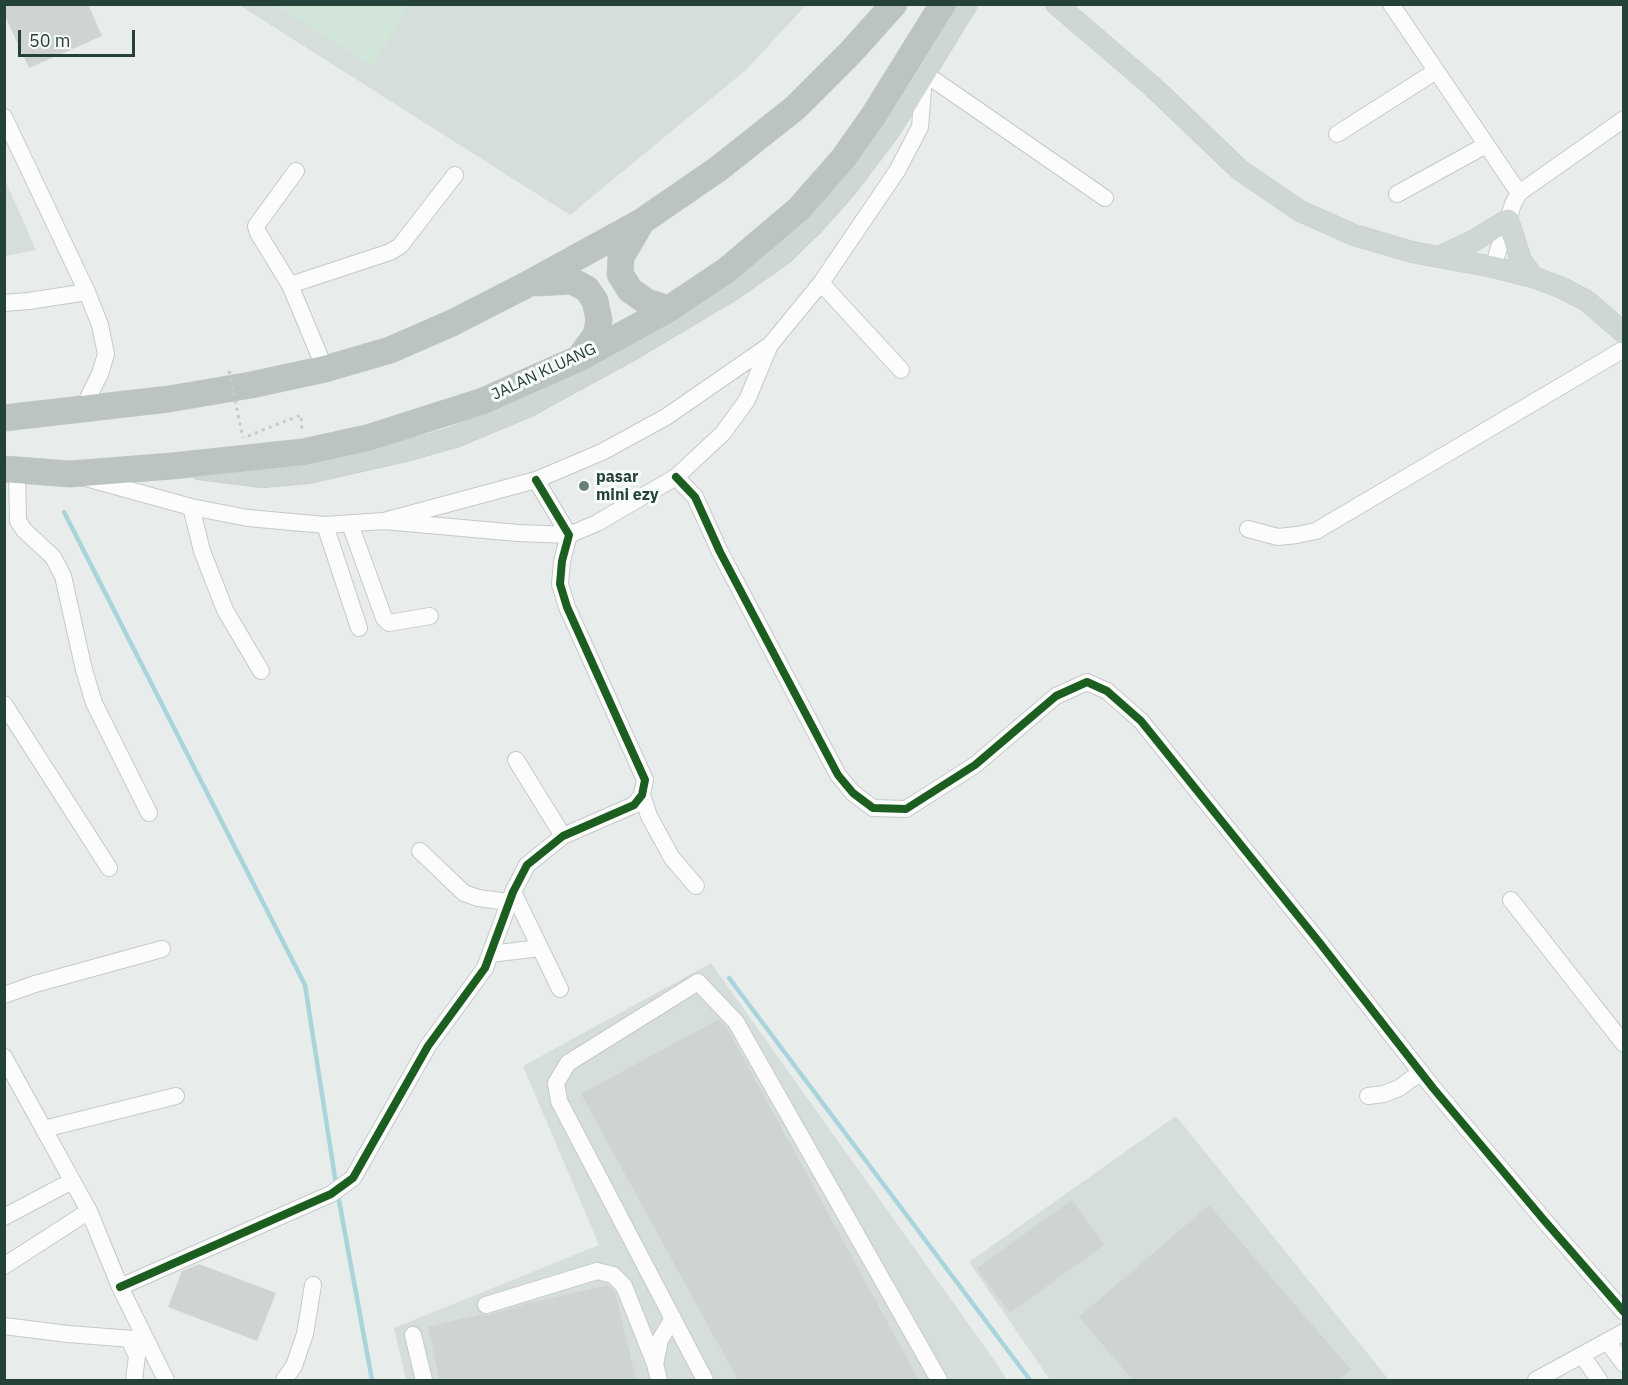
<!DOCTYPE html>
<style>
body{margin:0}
#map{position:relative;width:1628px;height:1385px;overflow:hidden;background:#e8edeb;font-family:"IBM Plex Sans",sans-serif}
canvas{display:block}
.frame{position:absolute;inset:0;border:6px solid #24423a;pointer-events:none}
.scale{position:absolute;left:18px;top:30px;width:117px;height:27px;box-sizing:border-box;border:3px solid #24423a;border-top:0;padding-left:8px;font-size:18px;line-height:21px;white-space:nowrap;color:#24423a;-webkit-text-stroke:4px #f7fbf9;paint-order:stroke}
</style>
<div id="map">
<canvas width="1628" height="1385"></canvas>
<div class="frame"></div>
<div class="scale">50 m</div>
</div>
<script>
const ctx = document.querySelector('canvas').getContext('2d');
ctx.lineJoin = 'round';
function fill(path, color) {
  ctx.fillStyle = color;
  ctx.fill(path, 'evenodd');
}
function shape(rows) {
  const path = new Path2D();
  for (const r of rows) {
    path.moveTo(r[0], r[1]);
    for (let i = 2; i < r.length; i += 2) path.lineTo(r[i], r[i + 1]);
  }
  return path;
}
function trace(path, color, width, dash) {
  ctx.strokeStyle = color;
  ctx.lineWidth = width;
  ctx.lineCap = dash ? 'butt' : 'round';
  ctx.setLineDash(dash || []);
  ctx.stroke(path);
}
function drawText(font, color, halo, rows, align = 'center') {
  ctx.font = font + ' "IBM Plex Sans",sans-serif';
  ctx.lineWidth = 6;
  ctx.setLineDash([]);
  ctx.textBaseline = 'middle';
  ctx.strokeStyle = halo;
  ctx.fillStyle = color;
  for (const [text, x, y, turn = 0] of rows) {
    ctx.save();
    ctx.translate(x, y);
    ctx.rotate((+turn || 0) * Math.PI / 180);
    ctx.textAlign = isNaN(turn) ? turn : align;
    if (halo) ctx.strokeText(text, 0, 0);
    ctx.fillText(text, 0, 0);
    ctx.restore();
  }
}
fill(shape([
 [239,5,806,5,746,70,570,215],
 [4,180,5,180,36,250,5,256],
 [711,963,992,1357,1007,1380,406,1380,394,1328,599,1245,523,1066],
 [1176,1116,1389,1380,1050,1380,969,1262]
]), '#d6dedb');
fill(shape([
 [275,5,409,5,372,66]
]), '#d1e6d8');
trace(shape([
 [64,512,305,985,336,1184],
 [729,978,1030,1380],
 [338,1195,372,1380]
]), '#a9d4db', 4.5);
fill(shape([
 [4,4,88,4,102,36,29,68,4,14],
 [719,1019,726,1026,919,1380,738,1380,581,1094],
 [1072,1200,1104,1245,1010,1313,977,1268],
 [1209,1205,1351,1370,1339,1380,1133,1380,1079,1317],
 [199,1264,276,1293,257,1341,168,1307,182,1271],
 [608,1285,615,1292,616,1296,636,1380,440,1380,428,1327,482,1314,489,1315,525,1304]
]), '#cfd4d2');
const minor = shape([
 [1391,4,1519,193],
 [924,73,1105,198],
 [4,117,87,292,100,325,106,354,100,374,82,410],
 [1337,134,1436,71],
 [296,171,256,226,258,233,290,285,325,369],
 [1397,194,1486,145],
 [1493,267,1513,204,1519,193,1624,119],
 [821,283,901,370],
 [290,285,390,252,400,246,455,175],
 [4,303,29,301,87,292],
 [17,470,18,521,24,530,53,557,63,576,84,670,94,703,149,813],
 [676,477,695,497,720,552,838,775,853,793,873,808,906,809,975,765,1056,696,1087,682,1107,691,1141,721,1319,942,1433,1088,1543,1219,1624,1312],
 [86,478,191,507,248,518,325,525,384,521,536,480,602,452,666,417,770,345],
 [191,507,202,551,225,610,261,671],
 [384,521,518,533,569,535,597,523,676,477,723,433,747,400,770,345,821,283,897,171,920,127,924,77],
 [350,524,384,618,389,623,430,616],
 [325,525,359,628],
 [1248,529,1278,537,1297,535,1316,531,1624,349],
 [4,704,109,868],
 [516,760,563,836],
 [642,795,649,816,672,858,696,886],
 [420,851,464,893,478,898,509,902],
 [513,892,560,989],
 [1511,900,1624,1044],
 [490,954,540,948],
 [4,995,35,984,162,949],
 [4,1057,89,1211,120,1287,166,1380],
 [1368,1096,1384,1094,1399,1088,1421,1072],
 [44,1129,176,1096],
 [4,1217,72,1181],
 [4,1266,89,1211],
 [120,1287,331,1194,353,1178,428,1046,485,968,513,892,527,865,563,836,634,805,642,795,645,780,567,607,560,584,562,561,569,535,536,480],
 [486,1305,597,1271,613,1275,624,1286,655,1364],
 [4,1326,68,1334,146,1340],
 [413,1335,424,1380],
 [129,1339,137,1356,134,1380],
 [1607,1341,1624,1364],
 [1582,1355,1599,1380],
 [284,1380,294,1366,305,1334,313,1285],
 [659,1380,655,1364,660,1340,673,1318],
 [705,1380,559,1101,556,1083,568,1063,698,982,736,1022,939,1380],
 [1536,1380,1624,1332]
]);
const major = shape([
 [1056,4,1153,87,1240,170,1300,211,1354,235,1412,252,1493,267,1533,277,1560,287,1587,301,1624,333],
 [1439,257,1473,241,1508,220,1521,260,1533,277],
 [199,469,262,477,308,473,406,451,455,437,529,406,633,349,732,290,782,255,815,223,847,187,890,130,967,4]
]);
const highway = shape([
 [641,223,621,257,620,274,630,290,647,302,669,309],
 [537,283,572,281,587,289,595,301,599,320,596,335,580,357],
 [4,418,169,399,251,385,325,369,390,350,452,323,528,284,641,222,718,169,795,108,851,52,894,4],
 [4,469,70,474,172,466,303,452,367,438,483,401,580,358,669,309,727,270,799,209,843,159,874,115,943,4]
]);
trace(minor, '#c5cac8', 18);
trace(major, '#c3ccc9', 22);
trace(highway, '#c3ccc9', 27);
trace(shape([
 [248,436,301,415,302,432]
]), '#c3ccca', 3, [3, 4.5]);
trace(minor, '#fcfcfc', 16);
trace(major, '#cfd7d5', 21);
trace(highway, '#bcc4c2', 26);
trace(shape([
 [229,371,243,438]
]), '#c3ccca', 3, [3, 4.5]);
trace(shape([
 [676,477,695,497,720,552,838,775,853,793,873,808,906,809,975,765,1056,696,1087,682,1107,691,1141,721,1319,942,1433,1088,1543,1219,1624,1312],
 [120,1287,331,1194,353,1178,428,1046,485,968,513,892,527,865,563,836,634,805,642,795,645,780,567,607,560,584,562,561,569,535,536,480]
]), '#1b5e20', 8);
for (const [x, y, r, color] of [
 [584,486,6,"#697e78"]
]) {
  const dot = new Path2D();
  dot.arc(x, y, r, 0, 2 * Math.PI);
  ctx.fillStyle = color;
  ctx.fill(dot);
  trace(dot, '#f7fbf9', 2);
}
drawText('16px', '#24423a', '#f7fbf9', [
 ["JALAN KLUANG",544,372,-25]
]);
drawText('bold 16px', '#24423a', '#f7fbf9', [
 ["pasar",596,477],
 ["mini ezy",596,495]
], 'left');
</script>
